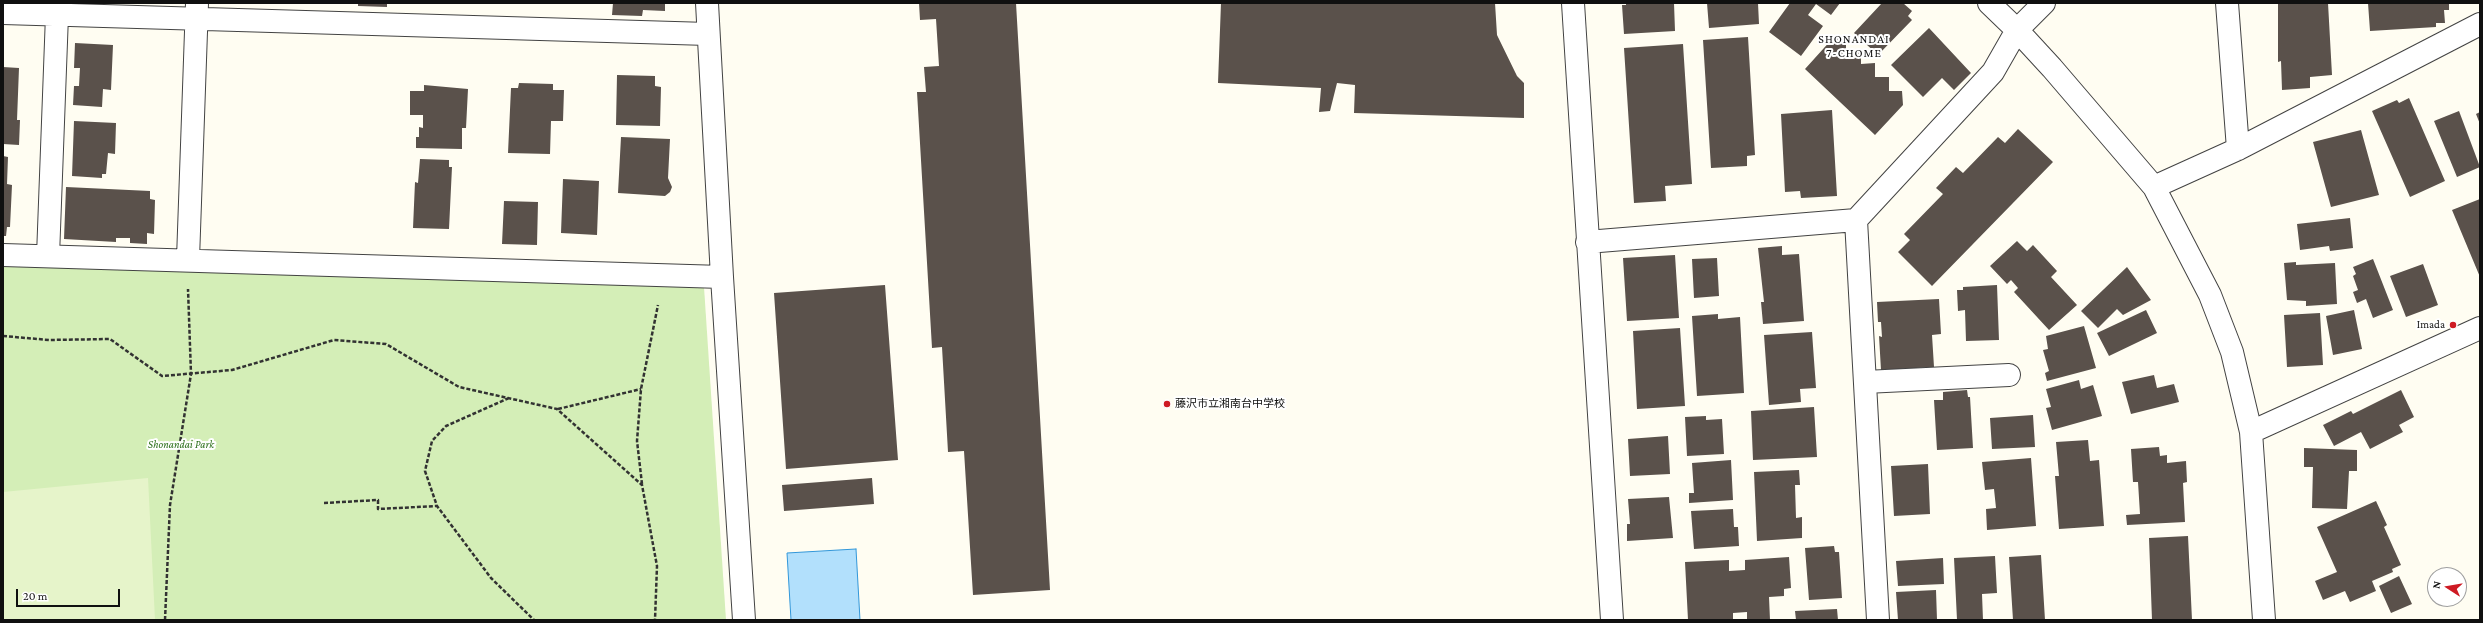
<!DOCTYPE html>
<meta charset="utf-8">
<style>
body{margin:0}
#map{position:relative;width:2483px;height:623px;overflow:hidden;background:#fffdf2;font-family:"Crimson Pro",serif}
canvas{display:block}
.frame{position:absolute;inset:0;border:4px solid #101010;pointer-events:none}
.north{position:absolute;left:2427px;top:567px;width:40px;height:40px;box-sizing:border-box;background:#fff;border:1px solid #9f9f9f;border-radius:50%;rotate:282deg;font-size:11px;font-weight:700;line-height:16px;text-align:center;color:#101010}
.north::after{content:'';display:block;margin:auto;width:14px;height:18px;background:#ce1a23;clip-path:polygon(50% 0,100% 100%,50% 72%,0 100%)}
.scale{position:absolute;left:16px;top:589px;width:104px;height:18px;box-sizing:border-box;border:2px solid #101010;border-top:0;padding-left:5px;font-size:12px;line-height:14px;white-space:nowrap;color:#101010;-webkit-text-stroke:3px #fff;paint-order:stroke}
</style>
<div id="map">
<canvas width="2483" height="623"></canvas>
<div class="frame"></div>
<div class="north">N</div>
<div class="scale">20 m</div>
</div>
<script>
const ctx = document.querySelector('canvas').getContext('2d');
ctx.lineJoin = 'round';
function fill(path, color) {
  ctx.fillStyle = color;
  ctx.fill(path, 'evenodd');
}
function shape(rows) {
  const path = new Path2D();
  for (const r of rows) {
    path.moveTo(r[0], r[1]);
    for (let i = 2; i < r.length; i += 2) path.lineTo(r[i], r[i + 1]);
  }
  return path;
}
function trace(path, color, width, dash) {
  ctx.strokeStyle = color;
  ctx.lineWidth = width;
  ctx.lineCap = dash ? 'butt' : 'round';
  ctx.setLineDash(dash || []);
  ctx.stroke(path);
}
function drawText(font, color, halo, rows, align = 'center') {
  ctx.font = font + ' "Crimson Pro","Noto Sans JP",serif';
  ctx.lineWidth = 4;
  ctx.setLineDash([]);
  ctx.textBaseline = 'middle';
  ctx.strokeStyle = halo;
  ctx.fillStyle = color;
  for (const [text, x, y, turn = 0] of rows) {
    ctx.save();
    ctx.translate(x, y);
    ctx.rotate((+turn || 0) * Math.PI / 180);
    ctx.textAlign = isNaN(turn) ? turn : align;
    if (halo) ctx.strokeText(text, 0, 0);
    ctx.fillText(text, 0, 0);
    ctx.restore();
  }
}
fill(shape([
 [3,264,704,287,726,620,3,620]
]), '#d4eeb7');
fill(shape([
 [148,478,155,620,3,620,3,492]
]), '#e6f4ca');
const water = shape([
 [856,549,860,620,791,620,787,553,856,549]
]);
fill(water, '#b2e0fc');
trace(water, '#3297d9', 1);
fill(shape([
 [358,3,387,3,387,7,358,6],
 [613,3,665,3,665,11,643,10,642,16,612,15],
 [919,3,1016,3,1050,590,973,595,964,451,948,452,942,347,932,348,917,92,926,92,924,67,939,66,936,19,920,20],
 [1221,3,1495,3,1497,35,1517,76,1524,83,1524,118,1354,113,1355,85,1337,83,1330,111,1319,112,1321,88,1218,83],
 [1626,3,1674,3,1675,31,1624,34,1622,5,1626,5],
 [1707,3,1758,3,1759,24,1709,28],
 [1790,3,1840,3,1831,15,1816,4,1808,15,1823,26,1801,56,1769,32],
 [1882,3,1903,3,1912,11,1908,16,1912,20,1878,55,1854,33],
 [2278,3,2328,3,2332,75,2310,77,2310,88,2282,90,2281,61,2278,62],
 [2368,3,2449,3,2449,10,2444,10,2445,23,2436,23,2436,27,2370,31],
 [1929,28,1971,73,1954,90,1942,78,1923,97,1891,65],
 [1748,37,1755,155,1747,156,1747,166,1711,168,1703,40],
 [1833,38,1846,38,1846,51,1861,51,1861,64,1875,63,1875,77,1889,77,1889,91,1902,91,1903,105,1875,135,1805,69],
 [75,43,113,45,111,90,103,89,102,107,73,105,74,86,79,86,80,68,74,68],
 [1683,44,1692,184,1665,186,1666,201,1634,203,1624,48],
 [3,67,19,68,17,120,20,120,19,145,3,144],
 [617,75,655,76,655,86,661,87,660,126,616,125],
 [519,83,553,84,553,90,564,90,563,121,551,121,550,154,508,153,511,88,518,88],
 [424,85,468,89,466,128,462,128,462,149,416,148,416,137,419,137,419,127,423,128,423,115,410,115,410,91,424,91],
 [2409,98,2445,181,2410,197,2372,111,2397,100,2399,103],
 [1832,110,1837,196,1801,198,1800,191,1785,192,1781,114],
 [2459,111,2480,167,2457,177,2434,121],
 [2480,112,2480,124,2476,114],
 [74,121,116,123,115,154,108,153,106,174,102,174,102,178,72,176],
 [2018,129,2053,162,1932,286,1898,252,1910,240,1904,234,1943,194,1936,188,1956,167,1963,173,1998,137,2005,143],
 [2361,130,2379,195,2331,207,2313,142],
 [621,137,670,139,668,178,672,187,670,192,665,196,618,193],
 [3,156,8,157,7,184,12,185,10,227,7,227,6,236,3,236],
 [420,159,449,160,449,167,452,167,449,229,413,228,415,182,418,183],
 [563,179,599,181,597,235,561,233],
 [66,187,150,191,150,199,155,200,154,234,147,233,147,244,130,243,130,238,116,238,116,242,64,239],
 [2480,199,2480,277,2452,210],
 [504,201,538,202,537,245,502,244],
 [2350,218,2353,248,2330,251,2329,246,2300,250,2297,224],
 [2017,241,2027,251,2033,245,2057,271,2051,277,2077,305,2049,330,2014,292,2018,288,2011,280,2007,284,1990,266],
 [1782,246,1782,255,1799,254,1804,321,1763,324,1761,302,1764,302,1758,248],
 [1675,255,1679,318,1627,321,1623,258],
 [1717,258,1719,296,1694,298,1692,259],
 [2373,259,2393,310,2373,318,2366,299,2357,303,2353,292,2358,290,2353,276,2356,274,2353,267],
 [2296,262,2296,265,2335,263,2337,304,2306,306,2306,301,2287,300,2284,263],
 [2423,264,2438,305,2406,317,2390,276],
 [2127,267,2151,300,2123,315,2117,309,2098,328,2081,311],
 [885,285,898,460,786,469,774,293],
 [1997,285,1999,340,1966,341,1965,310,1958,311,1957,290,1963,290,1963,287],
 [1939,299,1941,334,1932,335,1934,367,1881,370,1879,336,1882,337,1881,322,1878,322,1877,302],
 [2146,310,2157,333,2109,356,2097,333],
 [2354,310,2362,349,2333,355,2326,316],
 [2320,313,2323,365,2287,367,2284,315],
 [1718,314,1718,319,1740,317,1744,393,1697,396,1692,316],
 [2084,326,2096,368,2047,381,2045,373,2049,371,2043,350,2048,349,2046,336],
 [1680,328,1685,406,1637,409,1633,331],
 [1812,332,1816,388,1800,389,1801,402,1769,405,1764,335],
 [2154,375,2157,388,2174,384,2179,402,2131,414,2122,382],
 [2079,380,2081,389,2093,385,2102,416,2052,430,2046,408,2051,407,2046,389],
 [1967,390,1968,397,1970,397,1973,448,1937,450,1934,400,1943,400,1943,392],
 [2401,390,2414,417,2399,425,2403,432,2370,449,2361,432,2334,446,2323,425,2351,411,2353,414],
 [1814,407,1817,457,1753,460,1751,411],
 [2033,415,2035,447,1992,449,1990,418],
 [1706,416,1706,420,1722,419,1724,454,1687,456,1685,417],
 [1668,436,1670,474,1630,476,1628,439],
 [2088,440,2090,461,2099,460,2104,526,2059,529,2055,476,2059,476,2056,442],
 [2159,447,2160,456,2167,455,2167,463,2186,461,2187,482,2183,483,2185,522,2127,525,2126,515,2140,514,2138,482,2133,482,2131,449],
 [2304,448,2357,450,2357,471,2349,471,2347,509,2312,508,2313,467,2304,467],
 [2031,458,2036,526,1987,530,1986,509,1996,508,1994,489,1985,490,1982,462],
 [1731,460,1733,500,1689,503,1689,493,1694,493,1692,463],
 [1928,464,1930,514,1894,516,1891,466],
 [1799,470,1800,485,1795,485,1796,518,1802,517,1802,538,1757,541,1754,472],
 [872,478,874,504,784,511,782,485],
 [1669,497,1673,538,1627,541,1627,524,1630,524,1628,499],
 [2376,501,2387,525,2384,527,2401,565,2392,569,2393,572,2372,581,2376,591,2350,602,2345,591,2323,600,2315,581,2337,572,2317,527],
 [1733,509,1734,527,1738,527,1739,546,1694,549,1691,511],
 [2188,536,2192,620,2152,620,2149,538],
 [1834,546,1835,552,1839,552,1842,598,1809,600,1805,548],
 [2041,555,2045,620,2013,620,2009,557],
 [1995,556,1997,593,1982,594,1983,620,1957,620,1954,558],
 [1789,557,1791,588,1784,589,1784,596,1769,597,1770,620,1747,620,1747,612,1733,613,1733,620,1688,620,1685,562,1729,560,1729,571,1745,570,1745,560],
 [1943,558,1944,584,1898,586,1896,561],
 [2399,576,2412,604,2391,613,2379,586],
 [1936,590,1937,620,1898,620,1896,592],
 [1837,609,1838,620,1796,620,1795,611]
]), '#5a514b');
const minor = shape([
 [707,3,722,277,744,620],
 [1573,3,1612,620],
 [1989,3,2017,30,2052,68,2154,187,2210,295,2232,352,2251,432,2264,620],
 [2227,3,2238,149],
 [3,13,708,34],
 [2154,187,2238,149,2480,24],
 [1587,242,1856,220],
 [3,255,722,277],
 [48,256,57,15],
 [188,259,197,3],
 [1865,382,2009,375],
 [2251,432,2480,328],
 [1878,620,1856,220,1993,72,2017,30,2044,3]
]);
trace(minor, '#434343', 24);
trace(shape([
 [3,336,49,340,110,339,162,376,232,370,334,340,386,344,459,387,557,409,642,485,657,566,655,620],
 [509,398,446,426,432,441,425,471,437,506,491,578,534,620],
 [558,409,641,389],
 [642,484,637,441,641,389,658,305],
 [324,503,378,500,378,509,437,506],
 [165,620,170,505,191,374,188,289]
]), '#323232', 2.5, [4, 2]);
trace(minor, '#fff', 22);
for (const [x, y, r, color] of [
 [2453,325,4,"#ce1a23"],
 [1167,404,4,"#ce1a23"]
]) {
  const dot = new Path2D();
  dot.arc(x, y, r, 0, 2 * Math.PI);
  ctx.fillStyle = color;
  ctx.fill(dot);
  trace(dot, '#fff', 1.5);
}
drawText('11px', '#101010', '#fff', [
 ["Imada",2445,325],
 ["藤沢市立湘南台中学校",1175,404,"left"]
], 'right');
drawText('italic 11px', '#2b6f19', '#fff', [
 ["Shonandai Park",181,445]
]);
ctx.letterSpacing = '1px';
drawText('12px', '#101010', '#fff', [
 ["SHONANDAI",1854,39],
 ["7-CHOME",1854,53]
]);
ctx.letterSpacing = '0px';
</script>
